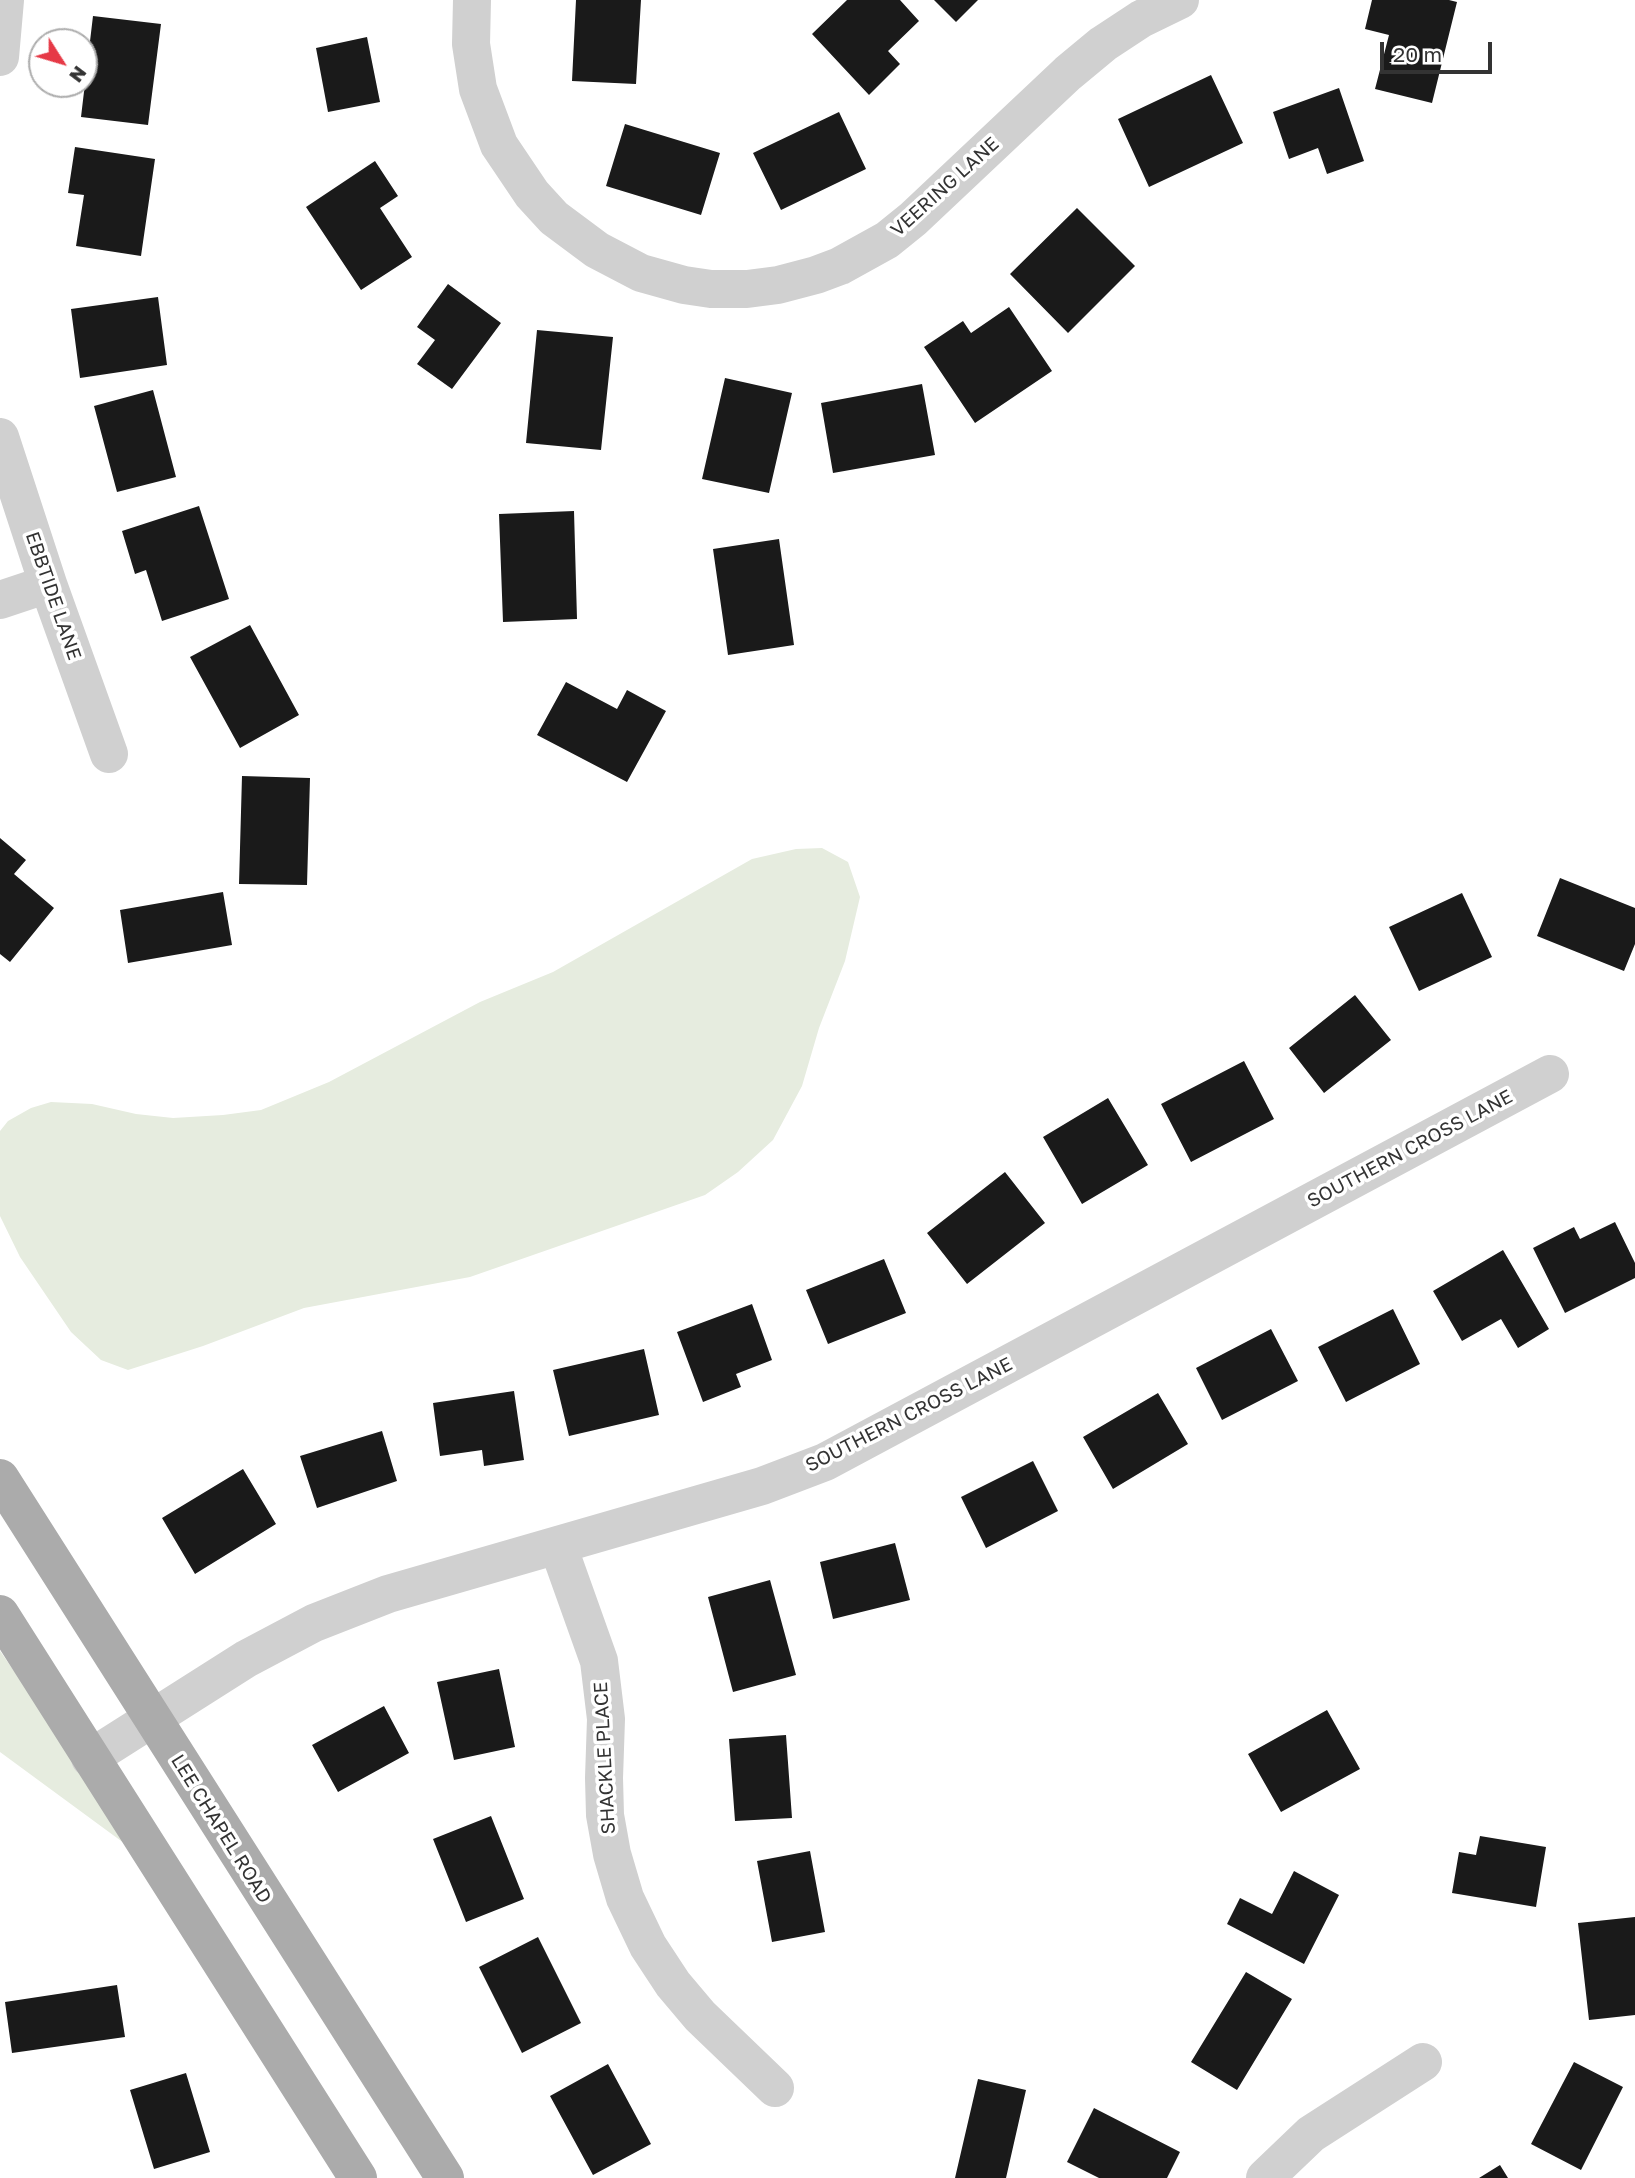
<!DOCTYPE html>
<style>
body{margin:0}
#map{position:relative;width:1635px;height:2178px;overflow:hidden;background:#fff;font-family:"Golos Text",sans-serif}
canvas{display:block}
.north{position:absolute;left:28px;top:28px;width:70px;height:70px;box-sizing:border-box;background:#fff;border:2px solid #adadad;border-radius:50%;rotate:127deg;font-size:19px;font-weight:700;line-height:28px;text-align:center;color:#333}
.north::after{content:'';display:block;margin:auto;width:24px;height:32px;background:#e63946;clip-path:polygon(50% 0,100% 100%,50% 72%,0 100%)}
.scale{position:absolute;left:1380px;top:42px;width:112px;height:32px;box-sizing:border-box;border:4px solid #333;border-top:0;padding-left:9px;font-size:21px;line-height:24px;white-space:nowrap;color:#333;-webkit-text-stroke:5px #fff;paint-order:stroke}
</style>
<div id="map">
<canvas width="1635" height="2178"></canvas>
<div class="north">N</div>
<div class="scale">20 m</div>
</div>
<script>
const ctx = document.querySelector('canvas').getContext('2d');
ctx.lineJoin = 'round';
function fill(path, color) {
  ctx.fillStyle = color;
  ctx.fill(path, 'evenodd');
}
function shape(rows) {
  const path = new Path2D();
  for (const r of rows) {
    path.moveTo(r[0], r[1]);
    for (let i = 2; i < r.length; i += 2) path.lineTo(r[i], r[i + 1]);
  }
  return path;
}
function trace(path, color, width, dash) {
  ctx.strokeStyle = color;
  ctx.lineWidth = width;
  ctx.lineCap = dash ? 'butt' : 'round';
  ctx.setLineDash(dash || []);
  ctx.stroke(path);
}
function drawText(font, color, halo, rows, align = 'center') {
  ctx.font = font + ' "Golos Text",sans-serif';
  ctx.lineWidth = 7;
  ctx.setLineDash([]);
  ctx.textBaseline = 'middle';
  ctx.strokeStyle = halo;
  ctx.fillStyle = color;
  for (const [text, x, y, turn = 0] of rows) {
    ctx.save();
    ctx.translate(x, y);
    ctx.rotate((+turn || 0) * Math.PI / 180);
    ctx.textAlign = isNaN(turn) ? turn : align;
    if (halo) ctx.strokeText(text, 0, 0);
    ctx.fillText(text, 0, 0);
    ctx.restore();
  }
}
fill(shape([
 [822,848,848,862,860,897,845,961,819,1028,802,1086,773,1140,738,1172,705,1195,470,1277,304,1308,203,1346,128,1370,101,1360,71,1332,20,1257,0,1216,0,1131,8,1121,31,1108,51,1102,92,1104,136,1114,173,1118,223,1115,261,1110,329,1082,480,1002,553,972,752,859,796,849],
 [0,1651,147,1860,0,1752]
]), '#e6ecdf');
fill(shape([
 [576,0,641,0,636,84,572,81],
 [847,0,900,0,919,21,888,51,900,64,869,95,812,34],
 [934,0,978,0,956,22],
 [1372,0,1449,0,1457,2,1432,103,1375,89,1389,35,1365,29],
 [93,16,161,24,148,125,81,117],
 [367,37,380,102,328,112,316,48],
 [1211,75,1243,143,1149,187,1118,119],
 [1339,88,1364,161,1327,174,1318,148,1289,159,1273,112],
 [839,112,866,169,781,210,753,153],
 [625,124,720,153,701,215,606,186],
 [75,147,155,159,141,256,76,246,84,195,68,193],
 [375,161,398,196,380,208,412,257,361,290,306,207],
 [1077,208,1135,266,1068,333,1010,274],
 [448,284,501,323,452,389,417,364,435,340,417,327],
 [158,297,167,365,80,378,71,309],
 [1009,307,1052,371,975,423,924,347,963,321,971,333],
 [537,330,613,337,601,450,526,443],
 [725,378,792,393,769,493,702,479],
 [922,384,935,455,833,473,821,403],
 [153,390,176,477,117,492,94,406],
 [199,506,229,599,162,621,146,570,135,574,122,531],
 [574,511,577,619,503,622,499,514],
 [779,539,794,645,728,655,713,549],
 [250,625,299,715,240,748,190,657],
 [566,682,617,709,627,690,666,711,627,782,537,735],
 [242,776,310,778,307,885,239,884],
 [0,838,26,860,14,874,54,908,10,962,0,954],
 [1560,878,1635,908,1635,944,1624,971,1537,936],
 [223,892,232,945,128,963,120,910],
 [1462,893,1492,957,1419,991,1389,927],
 [1355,995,1391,1040,1324,1093,1289,1048],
 [1244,1061,1274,1119,1191,1162,1161,1104],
 [1108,1098,1148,1165,1082,1204,1043,1137],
 [1005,1172,1045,1223,967,1284,927,1233],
 [1615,1222,1635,1263,1635,1278,1565,1313,1533,1248,1574,1227,1580,1239],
 [1503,1250,1549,1329,1518,1348,1501,1319,1462,1341,1433,1291],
 [884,1259,906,1313,828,1344,806,1290],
 [752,1304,772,1360,736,1374,741,1387,703,1402,677,1332],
 [1393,1309,1420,1364,1346,1402,1318,1347],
 [1271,1329,1298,1381,1222,1420,1196,1368],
 [644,1349,659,1415,569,1436,553,1370],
 [514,1391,524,1460,484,1466,482,1450,440,1456,433,1403],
 [1158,1393,1188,1444,1113,1489,1083,1437],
 [382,1431,397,1481,317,1508,300,1456],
 [1033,1461,1058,1511,986,1548,961,1497],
 [243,1469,276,1524,195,1574,162,1518],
 [895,1543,910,1600,833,1619,820,1562],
 [770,1580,796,1675,733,1692,708,1597],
 [499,1669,515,1747,454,1760,437,1682],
 [384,1706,409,1753,338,1792,312,1745],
 [1327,1710,1360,1769,1281,1812,1248,1754],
 [786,1735,792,1818,735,1821,729,1739],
 [491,1816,524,1899,466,1922,433,1839],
 [1480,1836,1546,1847,1536,1907,1452,1893,1459,1852,1476,1855],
 [810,1851,825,1932,772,1942,757,1861],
 [1294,1871,1339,1895,1304,1964,1227,1924,1240,1898,1272,1914],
 [1635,1917,1635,2015,1589,2020,1578,1923],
 [538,1937,581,2023,522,2053,479,1967],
 [1246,1972,1292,1999,1237,2090,1191,2062],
 [117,1985,125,2037,12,2053,5,2002],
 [1574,2062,1623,2087,1581,2170,1531,2144],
 [608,2064,651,2144,593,2175,550,2096],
 [186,2073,210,2152,154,2169,130,2090],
 [978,2079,1026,2090,1006,2178,955,2178],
 [1094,2108,1180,2152,1167,2178,1099,2178,1067,2162],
 [1500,2165,1508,2178,1479,2178]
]), '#1a1a1a');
trace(shape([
 [472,0,471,44,478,89,499,145,532,194,554,218,597,250,641,273,684,285,711,289,747,289,778,285,816,275,840,266,887,240,913,219,1068,73,1103,44,1141,19,1180,0],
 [0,57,5,0],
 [0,437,48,584,109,754],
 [0,600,48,584],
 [558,1546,599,1661,606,1719,604,1778,605,1815,612,1854,625,1898,648,1946,673,1984,700,2016,775,2088],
 [90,1758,246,1659,314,1623,388,1594,762,1486,825,1462,1550,1074],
 [1265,2178,1311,2134,1423,2062]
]), '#d0d0d0', 38);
trace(shape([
 [0,1478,445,2178],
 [0,1614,358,2178]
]), '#ababab', 38);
drawText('19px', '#333', '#fff', [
 ["VEERING LANE",945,187,-42],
 ["EBBTIDE LANE",53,596,71],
 ["SOUTHERN CROSS LANE",1410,1149,-28],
 ["SOUTHERN CROSS LANE",909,1415,-27],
 ["SHACKLE PLACE",605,1758,-93],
 ["LEE CHAPEL ROAD",221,1829,58]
]);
</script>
